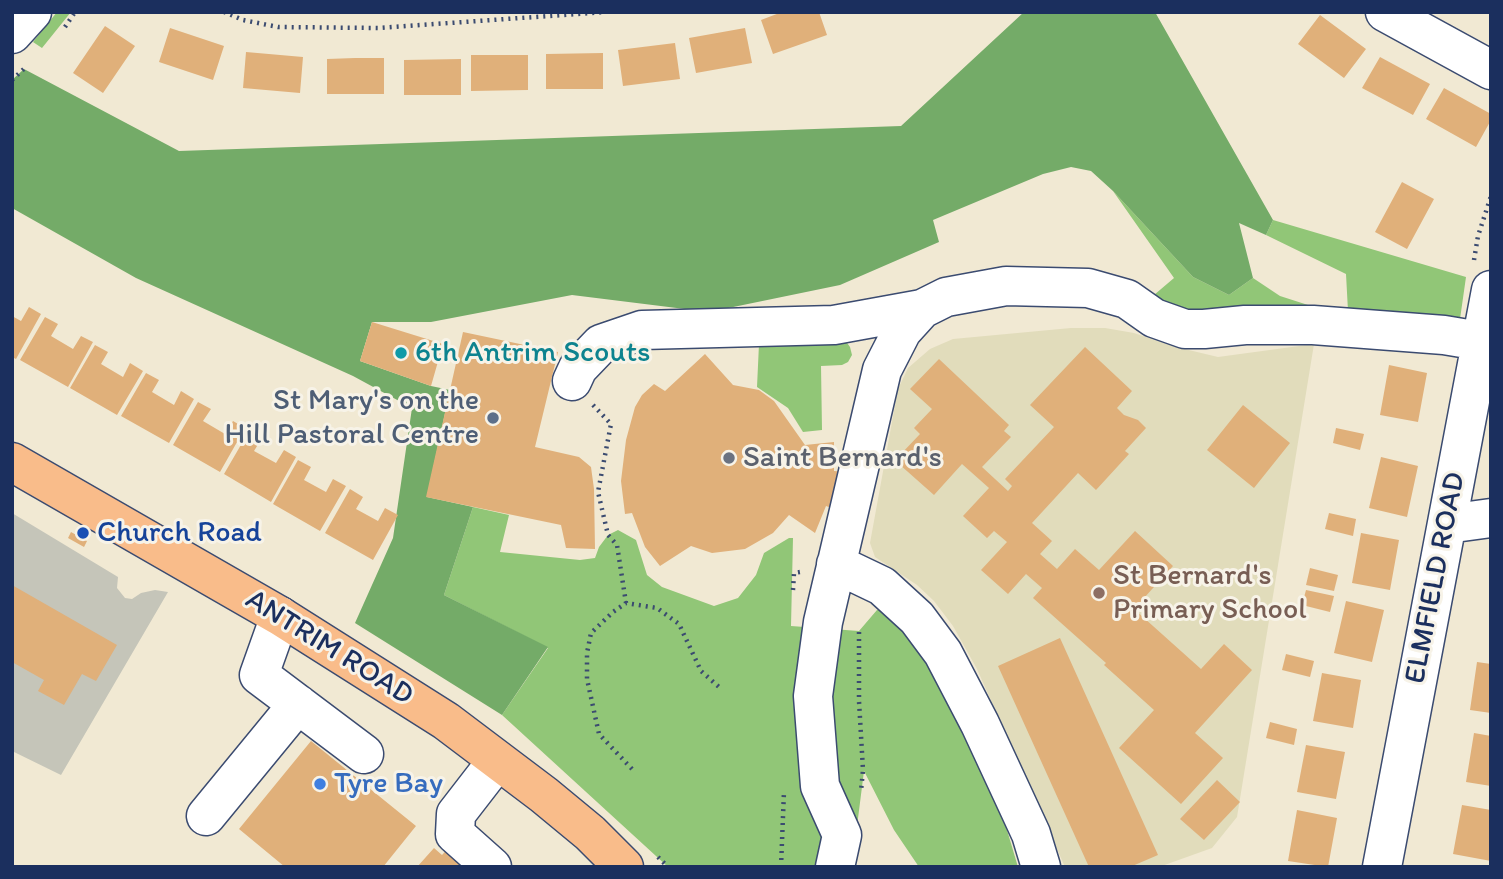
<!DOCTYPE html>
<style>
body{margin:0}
#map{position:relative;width:1503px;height:879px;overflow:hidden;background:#f1e9d3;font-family:Itim,sans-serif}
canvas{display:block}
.frame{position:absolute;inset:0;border:14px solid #1b2f5e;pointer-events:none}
</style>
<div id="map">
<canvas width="1503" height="879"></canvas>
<div class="frame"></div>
</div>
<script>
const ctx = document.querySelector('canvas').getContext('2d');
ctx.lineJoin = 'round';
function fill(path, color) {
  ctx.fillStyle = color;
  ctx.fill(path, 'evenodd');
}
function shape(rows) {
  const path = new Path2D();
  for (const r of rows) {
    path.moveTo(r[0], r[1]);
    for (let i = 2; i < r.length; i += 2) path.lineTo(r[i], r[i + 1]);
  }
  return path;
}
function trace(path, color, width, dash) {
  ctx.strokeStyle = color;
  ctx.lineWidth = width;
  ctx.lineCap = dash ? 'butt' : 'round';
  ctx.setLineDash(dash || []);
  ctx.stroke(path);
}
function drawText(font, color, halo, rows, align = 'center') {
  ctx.font = font + ' Itim,sans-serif';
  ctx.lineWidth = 6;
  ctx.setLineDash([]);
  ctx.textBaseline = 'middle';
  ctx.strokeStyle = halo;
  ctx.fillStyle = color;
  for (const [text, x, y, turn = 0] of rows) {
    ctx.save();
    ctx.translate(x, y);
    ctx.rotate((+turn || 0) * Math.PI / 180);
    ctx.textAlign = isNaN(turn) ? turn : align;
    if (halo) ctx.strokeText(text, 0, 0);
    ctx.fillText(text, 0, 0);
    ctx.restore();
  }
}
fill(shape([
 [1071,328,1105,328,1134,333,1172,346,1218,357,1314,344,1237,817,1212,848,1159,867,1065,867,977,669,953,626,934,601,917,585,875,557,870,543,898,389,908,368,930,349,953,339]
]), '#e1dcbb');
fill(shape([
 [12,513,118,577,117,588,125,598,132,599,141,593,155,590,168,592,61,775,12,751]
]), '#c5c5b9');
fill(shape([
 [57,12,71,12,42,48,33,42],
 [1113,191,1193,277,1229,295,1253,278,1280,296,1308,305,1299,311,1169,312,1154,295,1174,278],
 [1273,220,1466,277,1459,326,1348,311,1346,274,1266,235],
 [845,340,850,347,852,355,848,362,842,365,821,366,822,430,803,432,788,408,757,387,759,344],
 [473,507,509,515,500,552,580,560,595,558,599,547,608,535,618,530,636,540,647,575,662,587,714,606,738,598,756,575,764,553,789,538,793,538,791,626,859,631,877,610,891,609,927,652,987,763,1018,867,919,867,894,830,864,771,854,850,835,867,668,867,502,715,548,648,444,595]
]), '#91c677');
fill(shape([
 [1024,12,1155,12,1273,220,1266,235,1239,223,1253,278,1229,295,1193,277,1113,191,1091,171,1071,167,1043,174,933,220,939,242,840,285,709,312,572,295,431,322,372,322,360,361,431,386,450,390,427,497,473,507,444,595,548,647,502,715,355,623,393,538,412,408,353,376,136,278,12,208,12,80,24,69,179,151,901,126]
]), '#74ab68');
fill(shape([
 [782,12,819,12,827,35,773,54,761,20],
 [1320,15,1366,49,1344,78,1298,44],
 [105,26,135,46,103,93,73,73],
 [170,28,224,46,213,80,159,62],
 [745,28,752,63,696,73,689,38],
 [675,43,680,79,623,86,618,50],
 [246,52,303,57,300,93,243,88],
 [603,53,603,89,546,89,546,54],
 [471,55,528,55,528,90,471,91],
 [1380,57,1430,84,1413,115,1362,88],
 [355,58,384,58,384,94,327,94,327,59],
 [461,59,461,95,404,95,404,60],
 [1444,88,1491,114,1491,120,1476,147,1426,119],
 [1402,182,1434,199,1407,249,1375,232],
 [29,307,41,314,16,359,12,357,12,316,21,321],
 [45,317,58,324,51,336,73,349,81,336,93,342,68,387,20,360],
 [372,322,443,344,431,386,360,361],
 [463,332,558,352,535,447,579,457,591,467,594,489,595,549,566,548,561,525,426,497],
 [95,345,108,352,101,364,123,377,130,363,143,371,117,415,70,388],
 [1085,347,1132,391,1117,408,1124,415,1138,420,1146,428,1125,451,1129,454,1096,490,1078,473,1032,523,1052,541,1040,554,1057,569,1075,549,1099,570,1135,531,1173,566,1134,609,1201,669,1224,644,1252,670,1195,733,1223,758,1181,804,1119,748,1154,710,1104,665,1106,663,1033,598,1042,588,1026,574,1008,594,981,570,1007,542,994,531,987,538,963,516,989,488,962,464,934,495,899,464,901,454,920,434,914,428,932,409,910,389,939,359,1009,425,1004,431,1011,437,982,467,1008,491,1012,486,1005,479,1054,427,1030,405],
 [705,354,733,385,759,390,774,401,805,445,834,442,834,471,845,472,837,510,826,506,815,533,789,515,773,533,745,549,712,553,691,546,660,566,645,547,632,513,625,514,621,481,626,440,635,407,642,395,654,384,665,391],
 [1389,365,1427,373,1418,422,1380,415],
 [146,373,159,380,152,392,174,405,181,391,194,399,169,443,121,416],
 [198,402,211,409,203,421,225,434,233,421,245,428,220,472,173,445],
 [1243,405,1290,443,1254,488,1207,450],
 [1336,428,1364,434,1360,450,1333,443],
 [249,431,262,438,254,451,276,463,284,450,296,457,271,502,224,474],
 [1381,457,1418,466,1407,517,1369,508],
 [298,460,311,467,304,480,326,492,333,479,346,486,320,531,273,504],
 [350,489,363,497,356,509,378,521,385,508,398,515,373,560,325,533],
 [1329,513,1356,519,1353,536,1325,529],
 [71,532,87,541,84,547,68,538],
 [1361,533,1399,540,1390,590,1352,583],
 [1310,568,1338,575,1334,591,1306,585],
 [12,585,117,645,96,681,82,674,64,705,38,691,44,680,12,662],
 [1306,590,1334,596,1330,612,1302,605],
 [1346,601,1384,610,1372,662,1334,653],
 [1060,638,1158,855,1130,867,1089,867,998,666],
 [1286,654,1314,661,1310,677,1282,670],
 [1477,662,1491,664,1491,713,1470,710],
 [1322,673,1361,680,1353,728,1313,721],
 [1270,722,1297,729,1294,745,1266,738],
 [1474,733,1491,736,1491,786,1466,782],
 [311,741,416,826,383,867,285,867,239,829],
 [1306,745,1345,752,1336,799,1297,792],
 [1217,780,1240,802,1204,840,1180,819],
 [1462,805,1491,810,1491,861,1453,854],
 [1297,810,1337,818,1328,867,1288,861],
 [452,844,477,867,417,867,434,848,442,855]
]), '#e0b07a');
const minor = shape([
 [1385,12,1491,70],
 [12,34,32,12],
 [572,381,578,368,601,344,642,330,834,325,922,309],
 [1447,524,1491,518],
 [836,564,882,586,917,618,943,653,980,724,1031,834,1041,867],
 [280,616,259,675,364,754],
 [206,816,298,704],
 [492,867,455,834,456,814,497,761],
 [835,867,842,835,820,786,813,696,823,622,882,370,902,331,922,309,946,297,1006,286,1088,288,1127,299,1154,318,1185,329,1204,329,1245,325,1313,325,1444,335,1480,341],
 [1382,867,1491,290]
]);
const major = shape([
 [12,462,280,616,446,721,544,795,590,833,624,867]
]);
trace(minor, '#3b4b70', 41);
trace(major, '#3b4b70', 41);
trace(shape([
 [224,12,243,20,278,27,378,28,606,12],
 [65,27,75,12],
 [12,80,27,66],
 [1474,260,1478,236,1491,196],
 [593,405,611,424,598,492,608,535,617,545,626,603],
 [793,590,794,573,800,572],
 [859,632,859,701,863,770,861,791],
 [632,769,599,734,587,679,587,653,591,633,613,612,626,603,657,608,679,624,701,671,719,687],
 [658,857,668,867],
 [781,867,784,791]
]), '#3b4b70', 4.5, [2, 5]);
trace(minor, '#fff', 38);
trace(major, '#f9bc8a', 38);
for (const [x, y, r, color] of [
 [401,353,7,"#0f9aa8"],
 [493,418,7,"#5c6f8a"],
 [729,458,7,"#6b7280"],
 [83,533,7,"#1a4fb4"],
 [1099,593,7,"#8d6e63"],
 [320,784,7,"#3f7fe0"]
]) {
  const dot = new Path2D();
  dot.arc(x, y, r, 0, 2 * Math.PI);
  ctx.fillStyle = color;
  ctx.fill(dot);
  trace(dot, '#f7f3e8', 2.5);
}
drawText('30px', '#0d838f', '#f7f3e8', [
 ["6th Antrim Scouts",415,353]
], 'left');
drawText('30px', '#4e5e75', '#f7f3e8', [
 ["St Mary's on the",479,401],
 ["Hill Pastoral Centre",479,435]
], 'right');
drawText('30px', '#5b616d', '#f7f3e8', [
 ["Saint Bernard's",743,458]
], 'left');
drawText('30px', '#164399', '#f7f3e8', [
 ["Church Road",97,533]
], 'left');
drawText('30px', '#785e54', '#f7f3e8', [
 ["St Bernard's",1113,576],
 ["Primary School",1113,610]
], 'left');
drawText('30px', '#1b2f5e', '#f7f3e8', [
 ["ELMFIELD ROAD",1436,578,-79],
 ["ANTRIM ROAD",329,648,32]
]);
drawText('30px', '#366cbe', '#f7f3e8', [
 ["Tyre Bay",334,784]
], 'left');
</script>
